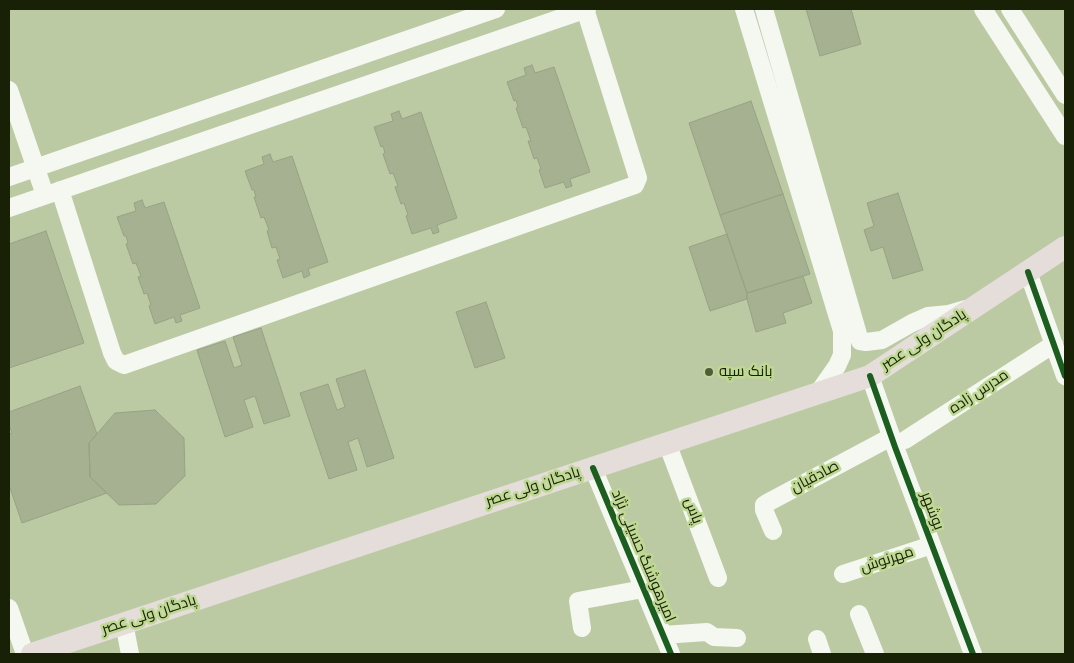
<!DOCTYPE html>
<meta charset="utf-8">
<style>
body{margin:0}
#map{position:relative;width:1074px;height:663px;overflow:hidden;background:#bccaa4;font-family:"Archivo Narrow",sans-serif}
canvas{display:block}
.frame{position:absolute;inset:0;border:10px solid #182106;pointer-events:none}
</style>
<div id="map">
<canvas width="1074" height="663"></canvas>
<div class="frame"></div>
</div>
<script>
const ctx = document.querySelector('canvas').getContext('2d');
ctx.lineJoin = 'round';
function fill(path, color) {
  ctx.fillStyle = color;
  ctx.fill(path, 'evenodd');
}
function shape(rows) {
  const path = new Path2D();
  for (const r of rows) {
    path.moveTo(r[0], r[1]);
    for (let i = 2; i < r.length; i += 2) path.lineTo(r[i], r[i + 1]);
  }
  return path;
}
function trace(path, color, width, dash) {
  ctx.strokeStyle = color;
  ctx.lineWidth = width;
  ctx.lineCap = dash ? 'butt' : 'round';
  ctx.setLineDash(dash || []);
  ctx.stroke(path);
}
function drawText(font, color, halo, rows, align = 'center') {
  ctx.font = font + ' "Archivo Narrow",Cairo,sans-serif';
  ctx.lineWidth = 5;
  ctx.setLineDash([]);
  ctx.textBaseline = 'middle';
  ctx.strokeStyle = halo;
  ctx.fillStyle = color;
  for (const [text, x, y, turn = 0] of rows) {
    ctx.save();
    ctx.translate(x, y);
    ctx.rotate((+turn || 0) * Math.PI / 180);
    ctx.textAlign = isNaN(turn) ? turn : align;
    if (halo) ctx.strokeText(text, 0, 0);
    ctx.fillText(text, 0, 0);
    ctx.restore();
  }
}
const building = shape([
 [806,9,851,9,861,44,820,56,806,9],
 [532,65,535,73,554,67,590,172,570,179,572,186,566,188,564,182,545,188,539,170,541,169,537,158,534,159,528,141,531,141,526,127,523,128,516,108,518,107,516,100,514,101,507,82,526,75,524,68,532,65],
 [751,101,783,194,720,215,689,123,751,101],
 [399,111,402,119,421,112,457,218,437,225,439,232,433,234,431,228,412,234,406,216,408,215,404,203,401,204,395,187,398,186,393,173,390,174,383,154,385,153,383,146,381,147,374,127,393,121,391,114,399,111],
 [270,154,273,162,292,156,328,262,308,269,310,275,304,278,302,271,283,278,277,260,280,259,276,247,272,248,267,231,269,230,264,217,261,218,254,197,256,197,254,190,252,190,245,171,264,164,262,157,270,154],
 [898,193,923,270,893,279,883,247,871,251,864,230,874,226,867,203,898,193],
 [783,194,810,274,747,293,720,215,783,194],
 [142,200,145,208,164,202,200,308,180,315,182,321,176,323,174,317,155,324,149,306,151,305,147,293,144,294,138,277,141,276,136,263,133,264,126,244,128,243,126,236,124,236,117,217,136,211,134,203,142,200],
 [46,231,84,343,9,368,9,244,46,231],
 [727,234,747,293,747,299,710,311,689,247,727,234],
 [803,276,812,303,783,313,786,323,756,332,747,299,747,293,803,276],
 [486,302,505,358,475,368,456,312,486,302],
 [261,328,290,416,264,424,255,396,244,400,253,427,225,437,197,350,225,341,234,368,242,365,233,337,261,328],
 [365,370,394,458,367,467,358,438,348,442,357,470,329,479,300,393,328,384,337,410,345,407,336,379,365,370],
 [80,386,97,434,89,443,90,477,107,493,22,523,9,485,9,434,12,433,9,425,9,412,80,386],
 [155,410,184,438,185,476,156,504,119,505,90,477,89,443,115,413,155,410]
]);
fill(building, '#a5b190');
trace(building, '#97a284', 1);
trace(shape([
 [744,9,842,331,842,355,837,366,818,393],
 [764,9,860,341,866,342,882,340,912,323,928,316,949,314,966,309],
 [983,9,1065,136],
 [1010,9,1065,95],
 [9,90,45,195],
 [9,177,496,9],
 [60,190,112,353,116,361,124,365,635,185,638,178,585,9],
 [9,208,587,9],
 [1028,272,1065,376],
 [870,376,895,447,973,654],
 [905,440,1054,344],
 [667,443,718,578],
 [593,468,671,654],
 [773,531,764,510,764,505,767,503,891,437],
 [843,574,932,545],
 [9,608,25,654],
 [859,614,875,654],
 [124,623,130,654],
 [582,628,578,601,643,589],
 [663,635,707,632,714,637,737,638],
 [817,639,822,654]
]), '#f5f7f1', 18);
trace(shape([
 [32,654,870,376,1065,247]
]), '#e4ddda', 22);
trace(shape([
 [1028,272,1065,376],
 [870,376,895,447,973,654],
 [593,468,671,654]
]), '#1b5e20', 6);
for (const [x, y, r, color] of [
 [709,372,5,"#515c3d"]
]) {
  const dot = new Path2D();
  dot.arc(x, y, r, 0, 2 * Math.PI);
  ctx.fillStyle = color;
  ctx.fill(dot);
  trace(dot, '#bfd995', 2);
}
drawText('15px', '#182106', '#bfd995', [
 ["پادگان ولی عصر",924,340,-33],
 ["مدرس زاده",979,392,-33],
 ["صادقیان",815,477,-28],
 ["پادگان ولی عصر",533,487,-18],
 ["پاس",693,511,69],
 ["بوشهر",932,511,69],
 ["امیرهوشنگ حسینی نژاد",643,556,67],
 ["مهرنوش",887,560,-18],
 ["پادگان ولی عصر",149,615,-18]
]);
drawText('15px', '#182106', '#bfd995', [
 ["بانک سپه",719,372]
], 'left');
</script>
